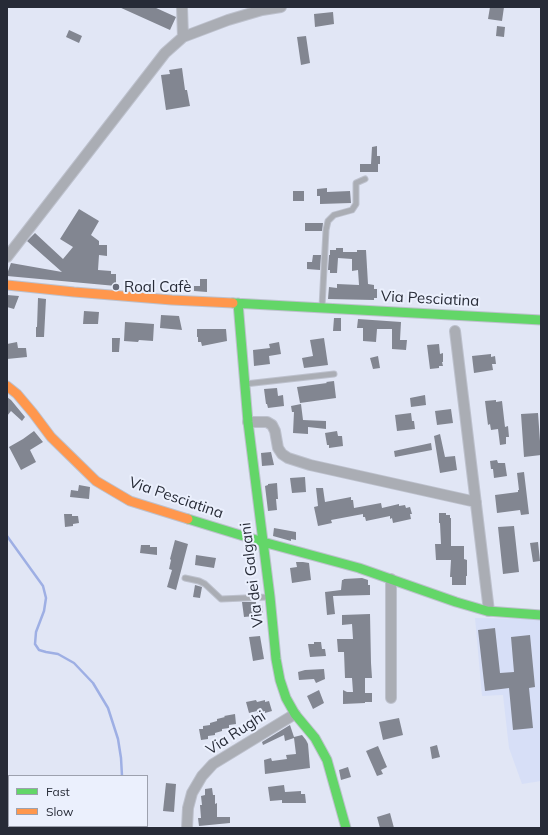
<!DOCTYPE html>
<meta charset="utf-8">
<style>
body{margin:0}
#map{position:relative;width:548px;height:835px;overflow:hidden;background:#e1e6f5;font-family:Mulish,sans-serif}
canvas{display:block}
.frame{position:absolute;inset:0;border:8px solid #272b37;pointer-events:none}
.legend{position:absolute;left:8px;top:775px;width:140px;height:52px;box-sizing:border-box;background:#ebf0fd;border:1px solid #9da1ae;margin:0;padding:5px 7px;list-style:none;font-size:12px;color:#272b37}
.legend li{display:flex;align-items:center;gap:8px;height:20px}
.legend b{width:20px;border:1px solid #9da1ae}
</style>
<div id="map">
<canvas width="548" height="835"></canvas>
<div class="frame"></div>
<ul class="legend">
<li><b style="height:5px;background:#63d668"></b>Fast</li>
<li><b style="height:5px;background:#ff974d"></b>Slow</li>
</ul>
</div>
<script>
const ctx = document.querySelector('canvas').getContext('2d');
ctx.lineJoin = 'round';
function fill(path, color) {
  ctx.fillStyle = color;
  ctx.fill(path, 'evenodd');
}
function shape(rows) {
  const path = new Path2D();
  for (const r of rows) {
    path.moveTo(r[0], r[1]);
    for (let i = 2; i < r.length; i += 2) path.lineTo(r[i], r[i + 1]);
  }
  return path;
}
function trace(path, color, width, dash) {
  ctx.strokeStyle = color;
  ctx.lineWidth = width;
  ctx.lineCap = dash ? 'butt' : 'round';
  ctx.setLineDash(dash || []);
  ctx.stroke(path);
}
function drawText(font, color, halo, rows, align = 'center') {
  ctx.font = font + ' Mulish,sans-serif';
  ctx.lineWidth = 4;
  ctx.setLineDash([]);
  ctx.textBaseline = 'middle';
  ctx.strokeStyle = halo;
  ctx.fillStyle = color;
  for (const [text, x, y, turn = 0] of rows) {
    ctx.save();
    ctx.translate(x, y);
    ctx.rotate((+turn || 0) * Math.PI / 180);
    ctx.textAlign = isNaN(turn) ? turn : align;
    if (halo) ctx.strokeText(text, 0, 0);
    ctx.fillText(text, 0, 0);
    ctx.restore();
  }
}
fill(shape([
 [475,618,541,619,541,781,522,784,509,748,503,695,482,696]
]), '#d7dff7');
trace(shape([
 [7,536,43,586,46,598,44,611,36,632,35,644,39,650,46,652,58,654,74,663,93,683,108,708,118,739,121,758,122,776],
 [94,826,94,828]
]), '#9eafe4', 2.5);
fill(shape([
 [119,7,154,7,176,17,170,30],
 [490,7,504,7,502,21,488,19],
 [333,12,334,24,315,27,314,14],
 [497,26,505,27,504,37,496,36],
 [69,30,82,36,79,43,66,37],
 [306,36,310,63,301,65,297,37],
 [182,68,185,90,187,90,190,106,166,110,161,75,170,74,169,70],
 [377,146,377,156,380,156,380,164,378,164,378,172,360,172,360,164,371,164,372,147],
 [327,188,327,192,350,191,351,203,320,204,320,196,317,196,317,189],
 [293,191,304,191,304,201,293,201],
 [79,209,99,221,91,235,99,241,99,245,107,245,107,256,99,255,98,270,111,271,111,274,116,274,116,286,7,276,7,274,11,263,62,272,27,241,35,233,63,259,73,247,60,239],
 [305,223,323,223,322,231,305,231],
 [336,248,343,248,343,252,357,252,357,250,366,250,368,284,374,285,374,289,377,289,377,298,374,298,374,300,328,299,329,287,337,288,337,284,359,285,358,270,352,271,352,259,338,258,337,273,330,273,330,270,328,270,329,255,330,255,330,250,336,250],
 [313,255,321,255,320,270,307,269,307,262,312,262],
 [200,279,207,279,207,292,194,291,194,286,200,286],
 [7,295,19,296,14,309,7,307],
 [38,298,46,299,44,337,36,337,36,327,37,327],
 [84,311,99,312,98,324,83,324],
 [161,315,179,316,182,330,160,328],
 [334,318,341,318,341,331,333,331],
 [358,319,401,322,400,340,407,340,406,350,392,349,392,329,377,329,376,342,363,341,363,328,357,328],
 [125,322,154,324,153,341,139,340,138,342,124,341],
 [197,329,226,329,227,341,202,346,201,342,198,342,198,337,197,337],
 [112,338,120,338,119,352,112,352],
 [324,338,328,365,304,368,302,358,313,356,310,340],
 [17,342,18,348,26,348,27,357,7,359,7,344],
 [279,342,281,354,269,356,270,364,254,366,253,350,270,348,269,344],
 [439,344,440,354,443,353,443,362,442,362,443,366,439,366,439,368,430,369,427,345],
 [491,354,491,357,495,356,496,364,492,364,493,370,474,373,472,356],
 [378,356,380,368,373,369,370,358],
 [334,381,336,398,300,403,297,387,327,383,326,382],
 [277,388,278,396,283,395,284,406,268,408,267,404,266,404,264,389],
 [425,395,426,405,411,407,410,398],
 [7,397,11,400,25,417,22,421,11,411,7,416],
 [496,400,496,402,502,401,505,427,508,426,509,437,506,437,506,444,500,445,498,429,491,430,490,424,488,425,485,401],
 [301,404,303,420,326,421,326,429,308,427,308,434,293,433,294,412,292,412,291,406],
 [451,409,453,423,437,425,435,411],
 [411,413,412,421,414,421,415,429,397,431,395,415],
 [538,413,541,455,524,457,521,414],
 [34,431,43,442,30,450,36,462,21,470,9,447,23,439],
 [337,431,338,436,342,436,343,446,329,448,329,445,327,445,325,433],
 [440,434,445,457,455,456,457,470,440,473,434,436],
 [431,443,432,450,395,457,394,451],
 [271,452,274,465,262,466,261,453],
 [497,460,498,463,505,463,507,476,494,478,493,469,491,469,490,461],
 [524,472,529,514,521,515,520,510,497,513,495,495,518,492,518,490,519,490,517,473],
 [305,477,306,492,292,493,290,478],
 [277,483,278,499,276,499,277,510,268,511,265,486,268,485,268,484],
 [79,485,90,487,89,499,70,497,71,490,78,491],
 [316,488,323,488,325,502,351,497,351,500,353,500,354,508,381,503,382,508,399,504,399,506,405,505,406,508,410,507,412,514,410,514,411,519,393,523,392,518,390,519,390,516,366,521,365,517,363,517,363,514,331,520,332,523,318,526,314,507,318,506],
 [439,513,446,513,446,515,450,515,450,518,451,518,451,546,464,546,464,559,467,560,467,576,466,576,466,585,452,585,452,577,450,577,451,560,436,560,435,544,441,544,440,523,439,523],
 [64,514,72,514,72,516,78,516,79,523,73,524,73,526,65,527],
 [514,526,519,572,503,574,498,527],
 [274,528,296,532,296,540,291,539,291,541,273,536],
 [175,540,188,544,176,590,167,587,172,570,169,569,171,560,170,559],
 [538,542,540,561,533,562,530,543],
 [141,545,150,545,150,547,157,547,157,555,140,553],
 [196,555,216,558,214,568,195,565],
 [296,562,303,562,309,563,311,580,292,583,290,568,297,567],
 [362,578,368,580,368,585,370,585,370,595,333,596,335,614,327,615,325,592,341,590,342,580,343,580,344,579],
 [195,585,202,587,200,598,193,597],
 [242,602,256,602,256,604,262,604,263,615,244,617],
 [370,614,371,663,372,678,365,678,365,693,372,693,372,702,365,702,365,703,343,704,343,690,347,692,353,692,352,678,345,678,344,652,338,652,337,639,353,639,352,624,342,625,342,615],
 [495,628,500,673,514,672,511,637,530,635,535,687,529,688,533,728,513,730,509,688,485,691,478,630],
 [260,636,264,659,253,661,249,637],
 [314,642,321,642,322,649,325,649,326,656,310,657,308,644,314,644],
 [324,669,325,679,316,683,314,679,299,680,298,672,305,670],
 [319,690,324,703,313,709,307,696],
 [256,700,257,702,265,700,265,702,269,701,272,711,265,713,265,711,257,713,257,711,249,713,246,702],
 [235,714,236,724,229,725,229,728,222,729,222,731,215,733,215,735,208,736,208,739,201,740,199,729,203,729,203,726,210,725,210,723,217,721,217,719,225,717,224,716],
 [399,718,403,735,383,740,379,722],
 [290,725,294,737,302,735,306,740,308,744,310,768,265,774,264,760,271,758,272,761,287,759,286,755,296,754,294,738,285,741,284,735,263,745,262,742],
 [437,745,440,757,432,759,430,747],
 [378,746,387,767,381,770,383,774,377,776,366,751],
 [348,767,351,777,341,780,339,770],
 [166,783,176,784,174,812,163,811],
 [284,785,285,792,301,791,301,794,305,794,306,803,282,803,282,800,270,801,268,787],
 [212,788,213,795,215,795,215,804,217,803,217,817,230,817,230,823,199,826,198,818,201,818,200,805,202,805,201,796,205,795,205,789],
 [390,813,394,828,380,828,377,817]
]), '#828691');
const lane = shape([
 [322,307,326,230,328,221,334,215,352,210,356,204,356,183,365,179],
 [245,384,334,374],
 [185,578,199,581,205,584,221,599,269,597]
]);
const street = shape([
 [182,7,183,37],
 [7,257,165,53,183,37,228,20,262,10,281,7],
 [455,331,489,611],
 [248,422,267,422,272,425,275,431,278,448,282,454,288,458,310,465,476,502],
 [391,579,391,698],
 [31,826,31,828],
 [187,828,188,808,192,793,202,776,213,764,295,714]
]);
const fast = shape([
 [233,303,541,320],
 [238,303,248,422,270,597,276,659,280,680,286,698,295,714,315,738,327,760,346,828],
 [188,519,263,542,359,568,456,602,487,611,541,615]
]);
const slow = shape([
 [7,285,74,292,172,300,233,303],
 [7,386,17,394,33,413,51,437,96,481,130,501,188,519]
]);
trace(lane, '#bdc1cd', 7);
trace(street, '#bdc1cd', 12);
trace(fast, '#bdc1cd', 11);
trace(slow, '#bdc1cd', 11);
trace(lane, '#aaadb4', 5);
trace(street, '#aaadb4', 10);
trace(fast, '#63d668', 9);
trace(slow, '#ff974d', 9);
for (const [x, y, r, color] of [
 [116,287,4,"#686c7a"]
]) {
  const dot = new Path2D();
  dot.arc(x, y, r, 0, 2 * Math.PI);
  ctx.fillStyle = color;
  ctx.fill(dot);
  trace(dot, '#ebf0fd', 1.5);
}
drawText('15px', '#272b37', '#ebf0fd', [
 ["Roal Cafè",124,287]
], 'left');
drawText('15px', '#272b37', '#ebf0fd', [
 ["Via Pesciatina",430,299,3],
 ["Via Pesciatina",176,498,19],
 ["Via dei Galgani",252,575,-97],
 ["Via Rughi",236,733,-33]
]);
</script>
